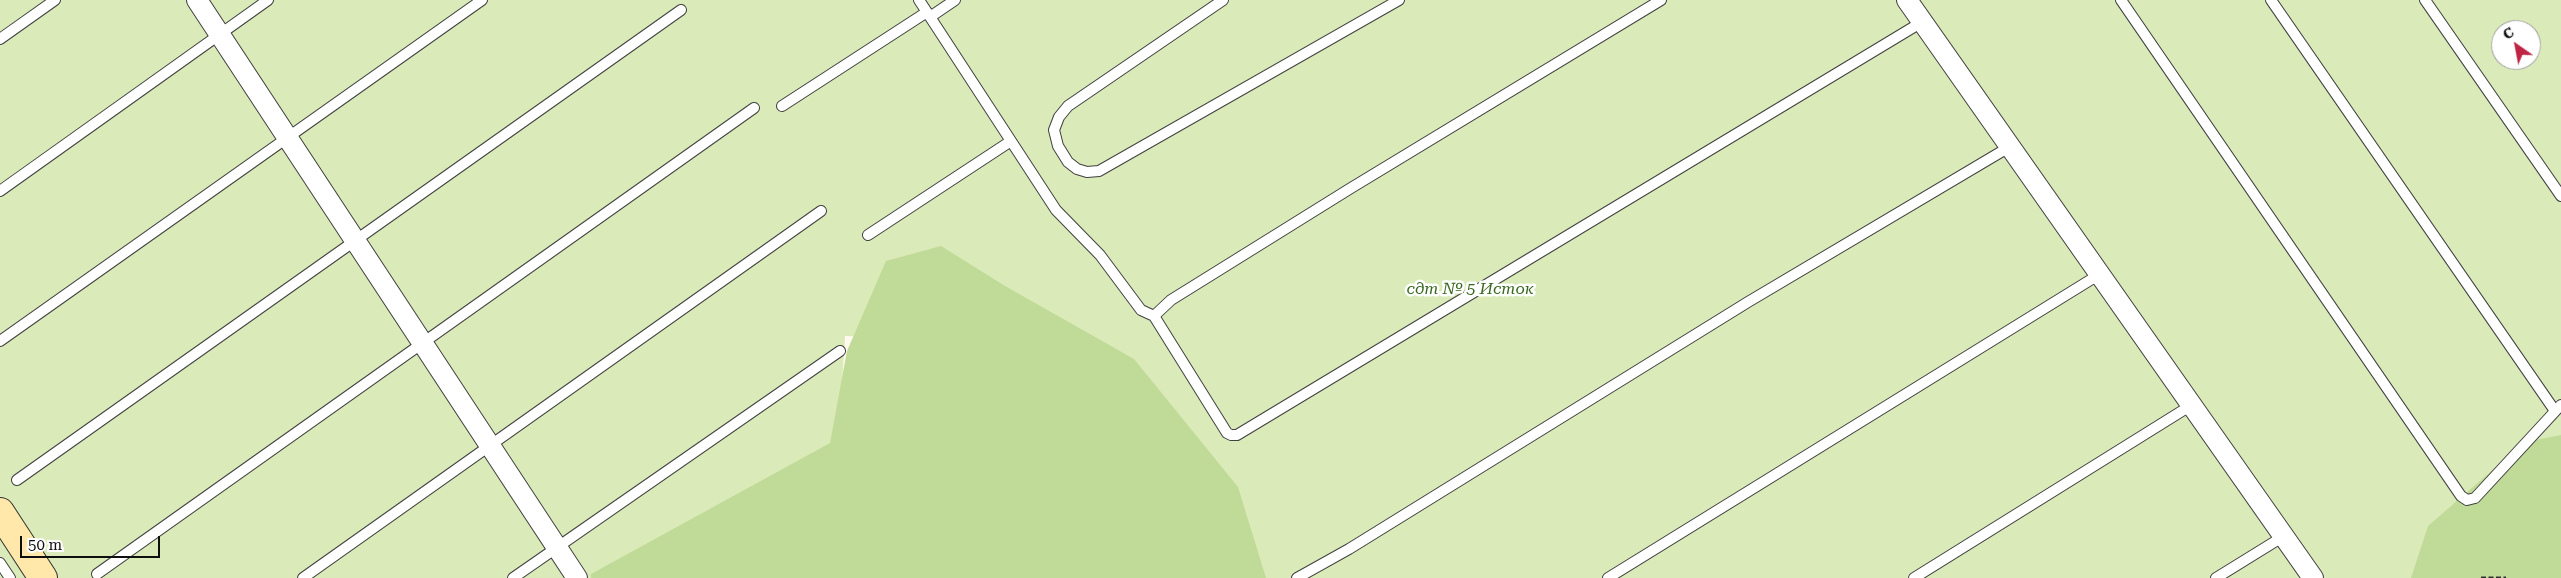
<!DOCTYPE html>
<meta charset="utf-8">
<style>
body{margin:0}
#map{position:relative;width:2561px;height:578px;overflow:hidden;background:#fff9ee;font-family:"Roboto Serif",serif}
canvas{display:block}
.north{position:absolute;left:2491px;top:20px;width:50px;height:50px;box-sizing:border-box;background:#fff;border:1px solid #9f9f9f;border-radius:50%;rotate:327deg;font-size:14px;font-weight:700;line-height:20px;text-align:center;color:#0e0e0e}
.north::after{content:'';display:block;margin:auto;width:18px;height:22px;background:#c02444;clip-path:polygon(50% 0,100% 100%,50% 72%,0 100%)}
.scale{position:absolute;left:20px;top:536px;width:140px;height:22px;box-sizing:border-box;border:2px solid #0e0e0e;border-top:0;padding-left:6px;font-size:15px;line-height:18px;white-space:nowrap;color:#0e0e0e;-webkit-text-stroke:4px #fff;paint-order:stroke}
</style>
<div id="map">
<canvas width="2561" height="578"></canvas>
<div class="north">С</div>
<div class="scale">50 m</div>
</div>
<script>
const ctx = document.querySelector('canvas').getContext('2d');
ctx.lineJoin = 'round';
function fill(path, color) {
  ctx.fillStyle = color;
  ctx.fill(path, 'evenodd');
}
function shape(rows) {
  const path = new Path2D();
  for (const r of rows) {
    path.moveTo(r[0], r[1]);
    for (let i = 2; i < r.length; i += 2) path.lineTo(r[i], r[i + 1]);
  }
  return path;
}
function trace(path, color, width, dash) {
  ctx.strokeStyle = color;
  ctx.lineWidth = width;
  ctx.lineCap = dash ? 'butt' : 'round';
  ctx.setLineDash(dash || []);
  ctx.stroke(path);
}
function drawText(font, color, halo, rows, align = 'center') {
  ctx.font = font + ' "Roboto Serif",serif';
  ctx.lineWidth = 5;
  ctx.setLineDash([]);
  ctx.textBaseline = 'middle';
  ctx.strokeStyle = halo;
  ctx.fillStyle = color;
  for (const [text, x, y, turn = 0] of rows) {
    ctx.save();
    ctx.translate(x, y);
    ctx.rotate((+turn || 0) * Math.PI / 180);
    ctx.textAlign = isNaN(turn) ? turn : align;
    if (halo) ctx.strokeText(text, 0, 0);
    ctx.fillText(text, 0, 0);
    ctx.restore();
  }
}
fill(shape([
 [0,0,2561,0,2561,503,2425,578,1210,578,898,338,845,336,830,578,0,578],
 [2501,30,2531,30,2531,60,2501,60]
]), '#daeab8');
fill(shape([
 [941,246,1005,286,1134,359,1238,487,1266,578,591,578,591,574,830,443,847,351,886,261],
 [2561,435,2561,578,2411,578,2428,526,2525,442]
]), '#c0db97');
const lane = shape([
 [919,0,1056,210,1100,255,1141,310,1154,316,1227,433,1231,435,1237,435,1922,22],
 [1223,0,1068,106,1059,117,1054,130,1058,146,1068,162,1077,169,1087,172,1099,171,1399,0],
 [2121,0,2461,496,2467,500,2475,498,2561,405],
 [2271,0,2555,411],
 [2425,0,2561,196],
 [930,17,955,0],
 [0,39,55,0],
 [782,106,927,12],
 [0,191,268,0],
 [868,235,1011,141],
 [1154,316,1171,300,1351,188,1661,0],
 [0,341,482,0],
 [17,480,681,10],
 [0,563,10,578],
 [97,574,754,108],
 [303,578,821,211],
 [513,578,840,351],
 [1297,578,1349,549,1748,302,2011,146],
 [1608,578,2100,274],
 [1914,578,2190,406],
 [2216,578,2284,536]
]);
const street = shape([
 [197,0,577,578],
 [1907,0,2313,578]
]);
const secondary = shape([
 [0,512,43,578]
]);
trace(lane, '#414141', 12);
trace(street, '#414141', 22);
trace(secondary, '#303030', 30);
trace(shape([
 [2481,578,2506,578]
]), '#303030', 3, [5, 2.5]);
trace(lane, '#fff', 10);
trace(street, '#fff', 20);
trace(secondary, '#ffe8a9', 28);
drawText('italic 16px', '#38671d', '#fff', [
 ["сдт № 5 Исток",1470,289]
]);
</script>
